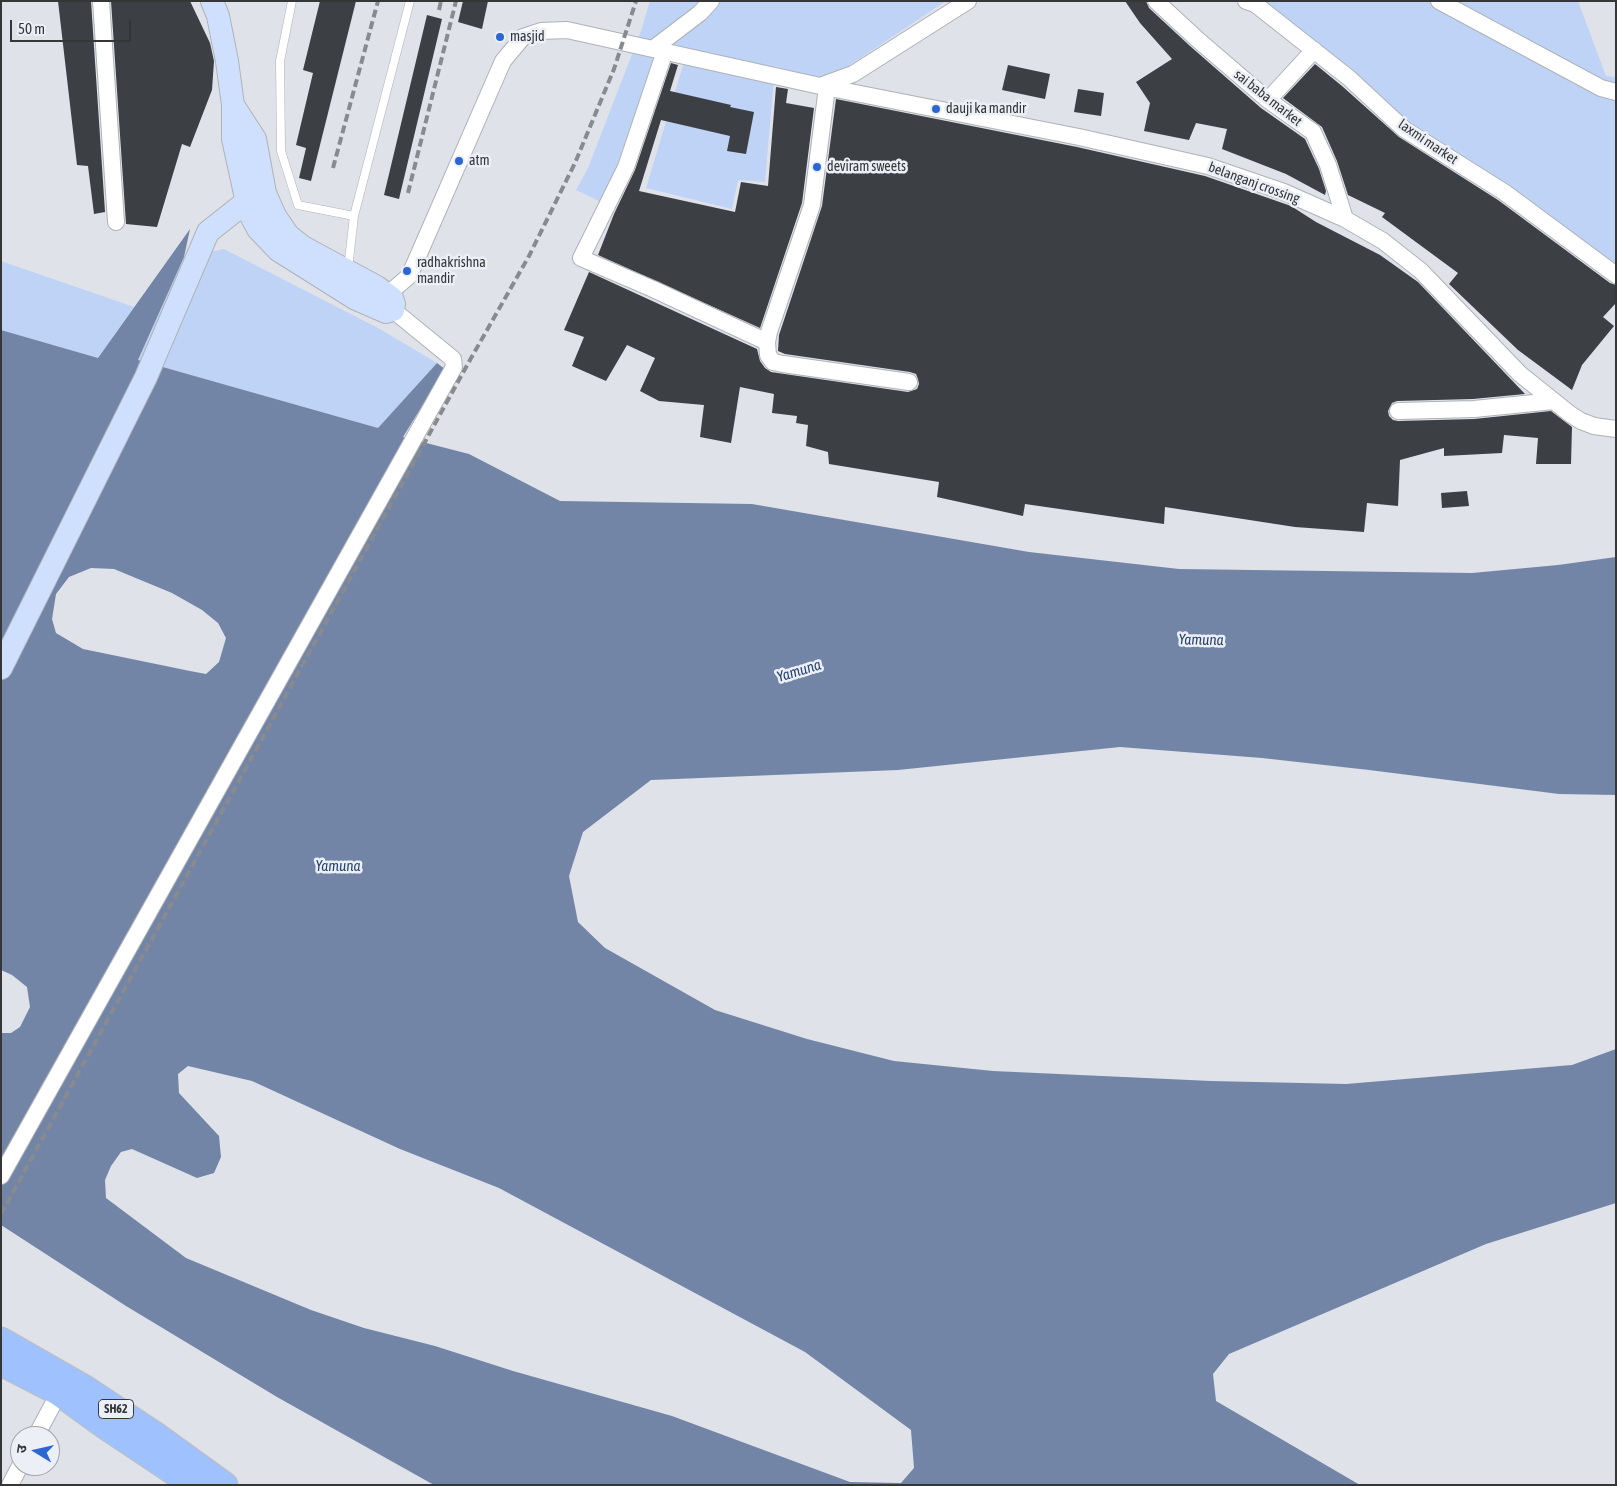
<!DOCTYPE html>
<meta charset="utf-8">
<style>
body{margin:0}
#map{position:relative;width:1617px;height:1486px;overflow:hidden;background:#dfe2e9;font-family:"Asap Condensed","Noto Sans Devanagari",sans-serif}
canvas{display:block}
.frame{position:absolute;inset:0;border:2px solid #343638;pointer-events:none}
.north{position:absolute;left:10px;top:1426px;width:50px;height:50px;box-sizing:border-box;background:#ecf0f6;border:1px solid #a2a6aa;border-radius:50%;rotate:279deg;font-size:14px;font-weight:700;line-height:20px;text-align:center;color:#343638}
.north::after{content:'';display:block;margin:auto;width:18px;height:22px;background:#2b66d4;clip-path:polygon(50% 0,100% 100%,50% 72%,0 100%)}
.scale{position:absolute;left:10px;top:20px;width:121px;height:22px;box-sizing:border-box;border:2px solid #343638;border-top:0;padding-left:6px;font-size:15px;line-height:18px;white-space:nowrap;color:#343638;-webkit-text-stroke:4px #ecf0f6;paint-order:stroke}
</style>
<div id="map">
<canvas width="1617" height="1486"></canvas>
<div class="frame"></div>
<div class="north">उ</div>
<div class="scale">50 m</div>
</div>
<script>
const ctx = document.querySelector('canvas').getContext('2d');
ctx.lineJoin = 'round';
function fill(path, color) {
  ctx.fillStyle = color;
  ctx.fill(path, 'evenodd');
}
function shape(rows) {
  const path = new Path2D();
  for (const r of rows) {
    path.moveTo(r[0], r[1]);
    for (let i = 2; i < r.length; i += 2) path.lineTo(r[i], r[i + 1]);
  }
  return path;
}
function trace(path, color, width, dash) {
  ctx.strokeStyle = color;
  ctx.lineWidth = width;
  ctx.lineCap = dash ? 'butt' : 'round';
  ctx.setLineDash(dash || []);
  ctx.stroke(path);
}
function drawText(font, color, halo, rows, align = 'center') {
  ctx.font = font + ' "Asap Condensed",sans-serif';
  ctx.lineWidth = 5;
  ctx.setLineDash([]);
  ctx.textBaseline = 'middle';
  ctx.strokeStyle = halo;
  ctx.fillStyle = color;
  for (const [text, x, y, turn = 0] of rows) {
    ctx.save();
    ctx.translate(x, y);
    ctx.rotate((+turn || 0) * Math.PI / 180);
    ctx.textAlign = isNaN(turn) ? turn : align;
    if (halo) ctx.strokeText(text, 0, 0);
    ctx.fillText(text, 0, 0);
    ctx.restore();
  }
}
fill(shape([
 [650,1,946,1,847,67,819,80,775,66,765,182,738,180,732,209,646,188,685,59,659,54,623,164,601,202,576,190,588,168,641,31],
 [1265,1,1578,1,1606,76,1616,77,1616,268,1410,125,1352,69],
 [224,249,380,329,437,363,378,428,138,360,184,257],
 [1,261,134,307,98,358,1,330]
]), '#bfd3f6');
fill(shape([
 [190,229,184,257,138,360,378,428,437,363,445,369,403,437,469,454,560,501,752,504,1029,552,1179,569,1472,573,1558,565,1616,557,1616,795,1559,794,1369,770,1262,758,1120,747,898,770,651,780,583,832,569,876,578,922,605,948,715,1010,807,1039,894,1061,993,1071,1211,1081,1346,1084,1572,1065,1616,1049,1616,1203,1486,1244,1229,1354,1213,1374,1216,1401,1360,1485,434,1485,277,1397,126,1306,1,1225,1,1033,11,1033,20,1027,30,1007,27,987,12,975,1,970,1,330,98,358],
 [91,568,114,569,172,593,202,610,218,623,226,638,219,662,206,674,190,671,83,649,56,633,52,619,56,594,69,577],
 [188,1066,252,1081,400,1149,499,1188,805,1352,911,1430,914,1468,901,1483,850,1482,672,1416,513,1371,435,1346,364,1328,311,1310,186,1258,106,1198,105,1180,111,1166,121,1152,132,1149,197,1178,214,1173,221,1157,219,1136,179,1093,178,1074]
]), '#7285a6');
fill(shape([
 [58,1,91,1,105,212,94,214,88,166,77,165],
 [111,1,190,1,210,43,214,61,212,90,190,147,182,144,157,227,126,224],
 [320,1,356,1,311,181,299,178,306,148,296,145,313,73,303,70],
 [463,1,488,1,482,29,458,22],
 [1125,1,1146,1,1149,8,1190,46,1261,108,1305,139,1319,169,1326,191,1325,195,1286,174,1222,149,1227,129,1196,123,1189,140,1144,131,1150,103,1136,82,1172,59,1140,23],
 [427,15,442,19,399,199,384,195],
 [671,63,678,65,670,91,731,105,730,107,754,112,746,154,727,151,730,136,661,120,639,191,735,212,741,182,768,186,776,87,788,89,786,103,814,108,802,203,760,328,598,255,614,214,635,170],
 [1315,64,1342,86,1399,137,1498,200,1610,283,1616,285,1616,303,1603,317,1614,326,1582,365,1572,390,1518,350,1449,284,1458,273,1382,217,1385,213,1348,195,1337,161,1322,127,1283,98],
 [1008,65,1050,74,1045,99,1002,90],
 [1078,89,1104,93,1101,116,1074,112],
 [836,99,1077,147,1205,176,1291,206,1316,222,1380,255,1418,282,1525,394,1473,399,1397,401,1392,403,1388,411,1389,416,1393,420,1398,421,1474,419,1551,411,1572,427,1571,464,1536,464,1538,438,1504,435,1502,453,1444,456,1444,448,1400,460,1398,506,1367,503,1364,532,1295,527,1165,507,1164,524,1025,504,1023,516,937,497,939,482,829,464,828,452,806,446,808,425,796,423,797,416,772,413,774,394,740,387,731,443,700,437,704,405,659,401,640,391,655,358,627,345,606,381,572,366,584,337,564,330,589,272,757,349,760,361,765,368,771,372,908,392,917,389,919,384,918,379,916,374,910,372,785,354,778,351,779,335,822,206],
 [1467,491,1469,506,1442,508,1441,493]
]), '#3c3f44');
const lane = shape([
 [292,1,280,61,281,151,298,205,354,216,348,269],
 [354,216,410,1]
]);
const street = shape([
 [101,1,116,222],
 [1156,1,1197,39,1268,100,1313,132,1328,165,1345,219],
 [1246,1,1255,4,1349,78,1404,129,1504,192,1616,275],
 [1439,1,1601,88,1616,92],
 [654,48,700,13,711,1],
 [665,51,626,167,581,258,653,289,767,342],
 [820,86,853,74,968,1],
 [827,87,812,205,769,332,767,342,768,355,773,362,783,364,909,382],
 [1268,100,1314,50],
 [387,295,409,276,415,263,503,61,523,37,541,31,567,30,820,86,1079,137,1208,166,1284,192,1345,219,1383,241,1421,271,1520,374,1570,414,1581,421,1594,426,1616,429],
 [1398,411,1474,409,1554,401],
 [1,1176,454,367,453,359,393,310],
 [36,1436,59,1393],
 [10,1485,20,1466]
]);
const secondary = shape([
 [212,1,218,16,227,61,233,105,233,139,249,212,258,229,278,250,356,299,386,312,393,310,394,304,392,298,377,287,303,247,288,235,275,216,265,193,255,139,233,105],
 [1,668,146,377,208,232,246,202,257,197]
]);
const primary = shape([
 [1,1340,85,1388,156,1435,225,1485],
 [1,1363,59,1393,106,1427,193,1485]
]);
trace(lane, '#aeb2b8', 9);
trace(street, '#aeb2b8', 18);
trace(secondary, '#aeb2b8', 24);
trace(primary, '#bebfbf', 27);
trace(lane, '#fff', 8);
trace(street, '#fff', 16);
trace(secondary, '#cfe0fe', 22);
trace(primary, '#9fc1fd', 25);
trace(shape([
 [439,10,441,1],
 [333,168,378,1],
 [408,193,456,1],
 [1,1214,470,360,529,256,575,163,614,69,636,1]
]), '#888a8f', 4, [8, 4]);
for (const [x, y, r, color] of [
 [500,37,5,"#2b66d4"],
 [936,109,5,"#2b66d4"],
 [459,161,5,"#2b66d4"],
 [817,167,5,"#2b66d4"],
 [407,271,5,"#2b66d4"]
]) {
  const dot = new Path2D();
  dot.arc(x, y, r, 0, 2 * Math.PI);
  ctx.fillStyle = color;
  ctx.fill(dot);
  trace(dot, '#ecf0f6', 2);
}
for (const [x, y, w] of [
 [116,1409,35]
]) {
  const box = new Path2D();
  box.roundRect(x - w / 2, y - 9.5, w, 19, 4);
  ctx.fillStyle = '#ecf0f6';
  ctx.fill(box);
  trace(box, '#343638', 1);
}
drawText('bold 12px', '#343638', null, [
 ["SH62",116,1409]
]);
drawText('14px', '#343638', '#ecf0f6', [
 ["masjid",510,37],
 ["dauji ka mandir",946,109],
 ["atm",469,161],
 ["deviram sweets",827,167],
 ["radhakrishna",417,263],
 ["mandir",417,279]
], 'left');
drawText('14px', '#343638', '#ecf0f6', [
 ["sai baba market",1268,98,38],
 ["laxmi market",1428,142,34],
 ["belanganj crossing",1254,183,20]
]);
drawText('italic 15px', '#294371', '#ecf0f6', [
 ["Yamuna",1201,640,1],
 ["Yamuna",799,671,-17],
 ["Yamuna",338,866]
]);
</script>
